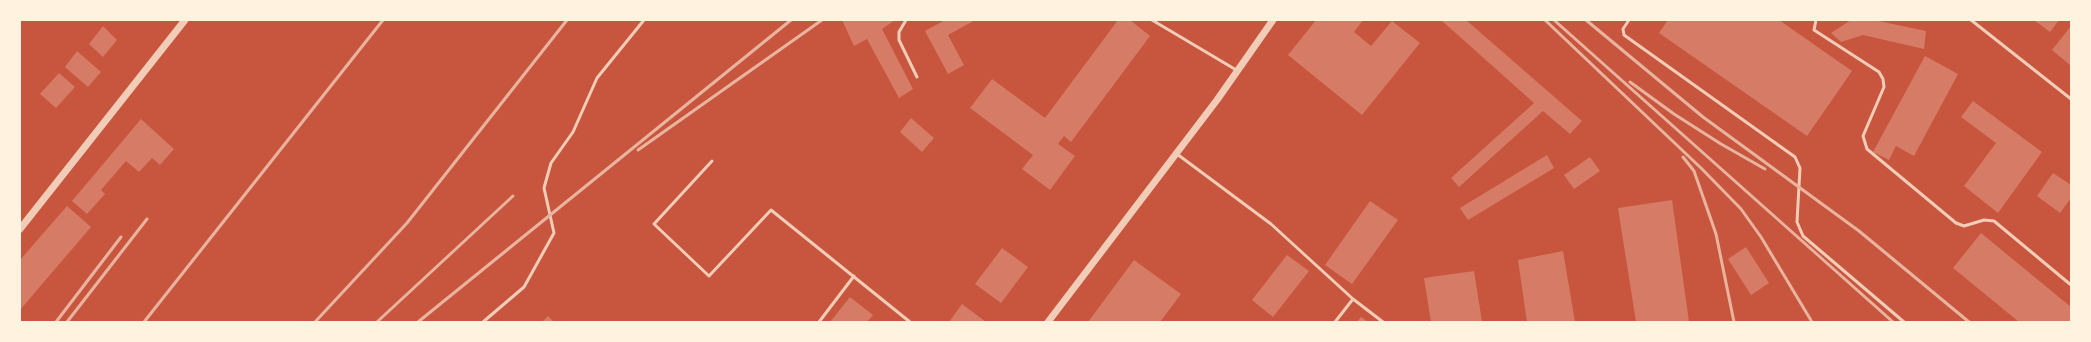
<!DOCTYPE html>
<style>
body{margin:0}
#map{position:relative;width:2091px;height:342px;overflow:hidden;background:#c8553d;font-family:"Golos Text",sans-serif}
canvas{display:block}
.frame{position:absolute;inset:0;border:21px solid #fff3e0;pointer-events:none}
</style>
<div id="map">
<canvas width="2091" height="342"></canvas>
<div class="frame"></div>
</div>
<script>
const ctx = document.querySelector('canvas').getContext('2d');
ctx.lineJoin = 'round';
function fill(path, color) {
  ctx.fillStyle = color;
  ctx.fill(path, 'evenodd');
}
function shape(rows) {
  const path = new Path2D();
  for (const r of rows) {
    path.moveTo(r[0], r[1]);
    for (let i = 2; i < r.length; i += 2) path.lineTo(r[i], r[i + 1]);
  }
  return path;
}
function trace(path, color, width, dash) {
  ctx.strokeStyle = color;
  ctx.lineWidth = width;
  ctx.lineCap = dash ? 'butt' : 'round';
  ctx.setLineDash(dash || []);
  ctx.stroke(path);
}
fill(shape([
 [842,20,895,20,882,29,913,89,899,98,867,39,854,46],
 [945,20,975,20,948,35,964,65,948,74,925,31],
 [1118,20,1130,20,1150,36,1071,142,1064,136,1058,144,1075,156,1050,190,1022,169,1033,155,970,108,992,79,1045,118],
 [1316,20,1363,20,1354,32,1371,46,1392,21,1420,43,1362,115,1288,55],
 [1441,20,1466,20,1582,121,1570,134,1543,111,1459,187,1451,178,1534,103],
 [1668,20,1779,20,1852,71,1807,136,1659,33],
 [1851,20,1874,20,1926,31,1924,49,1863,35,1841,42,1831,33],
 [2034,20,2059,20,2050,32],
 [103,26,117,40,103,57,89,44],
 [2071,26,2071,66,2052,50],
 [77,51,101,72,88,87,65,67],
 [1925,56,1958,74,1914,156,1896,146,1889,160,1873,152],
 [59,73,75,87,56,108,40,94],
 [1973,101,2042,152,1998,213,1964,186,1996,143,1961,117],
 [911,118,934,138,922,152,900,132],
 [141,119,174,149,160,165,152,158,139,172,126,161,101,190,105,194,87,214,72,201],
 [1547,155,1554,168,1468,220,1460,208],
 [1590,157,1600,171,1574,189,1564,175],
 [2053,173,2071,185,2071,198,2060,213,2037,196],
 [1672,200,1689,322,1636,322,1618,208],
 [1370,201,1398,220,1352,284,1325,265],
 [67,206,91,227,20,310,20,260],
 [1981,233,2071,307,2070,322,2019,322,1953,268],
 [1746,247,1769,283,1751,295,1728,259],
 [1002,248,1028,267,1001,303,975,284],
 [1563,251,1575,322,1527,322,1518,260],
 [1287,255,1309,271,1273,317,1252,300],
 [1134,260,1181,294,1160,322,1088,322],
 [1474,271,1482,322,1431,322,1424,278],
 [850,297,873,315,867,322,830,322],
 [962,304,986,322,949,322],
 [548,316,554,322,542,322],
 [1361,317,1368,322,1357,322]
]), '#d67c66');
trace(shape([
 [906,20,899,32,899,40,917,77],
 [1152,20,1238,71],
 [1629,20,1623,29,1624,35,1795,157,1800,168,1797,222,1803,236,1904,322],
 [1816,20,1814,30,1879,72,1883,79,1884,87,1863,136,1867,149,1956,223,1964,226,1984,220,1994,221,2071,285],
 [1971,20,2071,99],
 [1177,154,1271,224,1353,299,1383,322],
 [712,161,654,224,709,276,771,210,910,322],
 [483,322,524,287,554,233,544,188,551,163,573,132,597,78,644,20],
 [819,322,854,276],
 [1335,322,1353,299]
]), '#f1ccb7', 3);
trace(shape([
 [20,229,185,20],
 [1048,322,1217,100,1273,20]
]), '#f1ccb7', 7);
trace(shape([
 [1545,20,1702,169,1741,209,1761,237,1812,322],
 [1554,20,1893,322],
 [1586,20,1703,117,1859,231,1969,322],
 [1630,82,1674,114,1721,144,1765,169],
 [638,150,822,20],
 [1683,157,1694,171,1716,234,1734,322],
 [56,322,121,237],
 [67,322,147,219],
 [144,322,383,20],
 [315,322,407,223,567,20],
 [377,322,513,196],
 [418,322,791,20]
]), '#e9b49f', 3);
</script>
